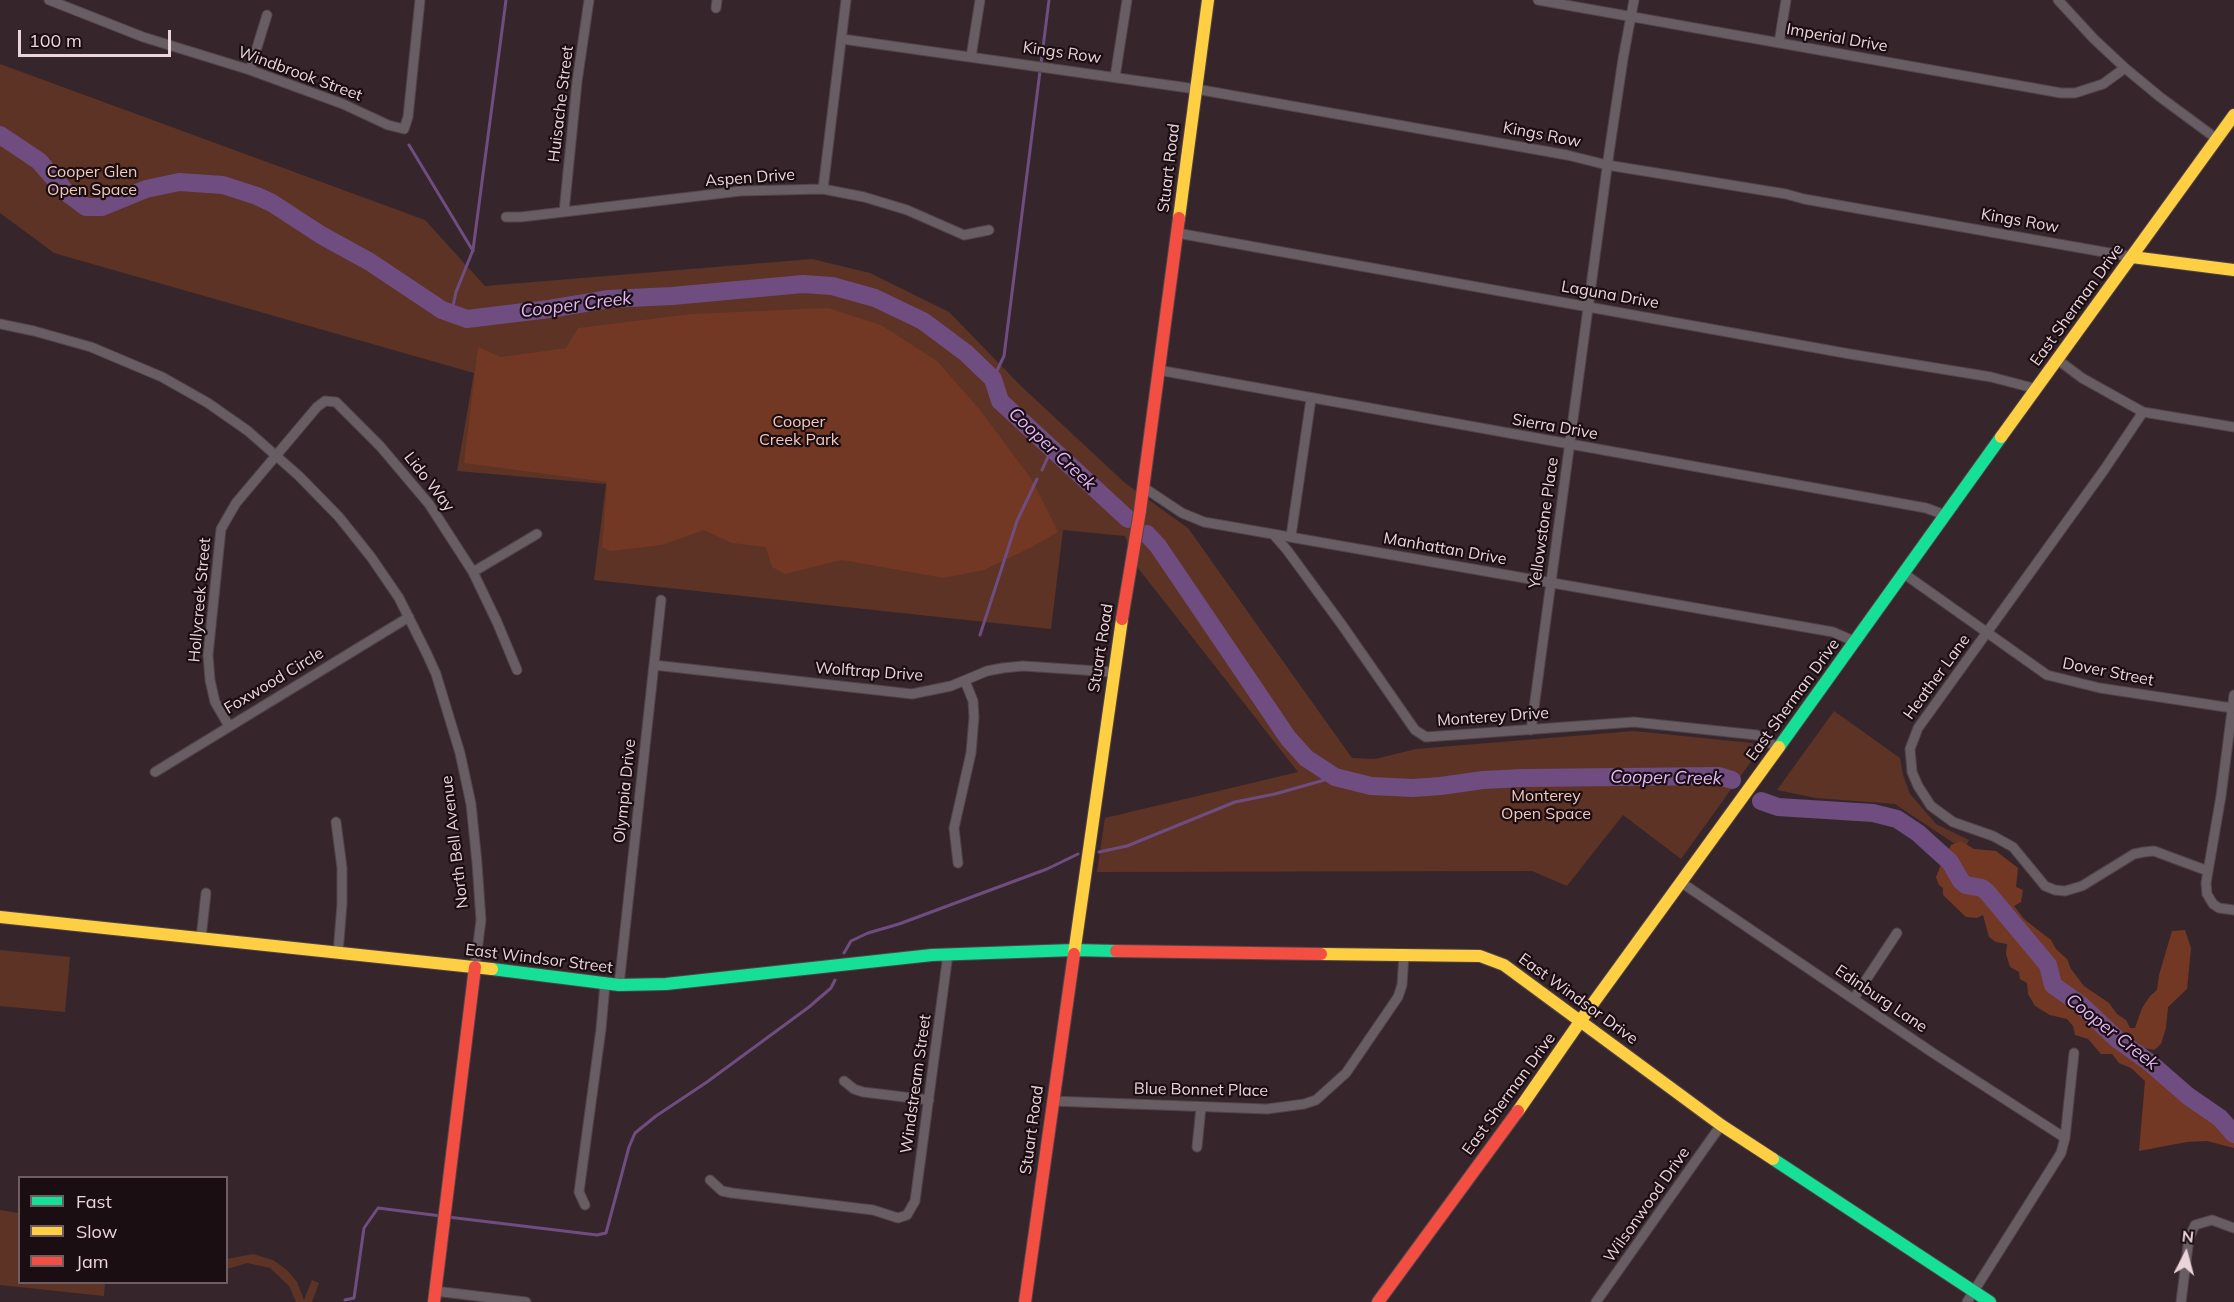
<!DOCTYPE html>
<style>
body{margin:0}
#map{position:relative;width:2234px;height:1302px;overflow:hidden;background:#36262c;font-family:Mulish,sans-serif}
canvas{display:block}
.legend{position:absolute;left:18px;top:1176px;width:210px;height:108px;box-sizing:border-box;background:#1b0e13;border:2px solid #6e5e63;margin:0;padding:8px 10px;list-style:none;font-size:18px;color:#ead5db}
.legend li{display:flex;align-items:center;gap:12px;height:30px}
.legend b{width:30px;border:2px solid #6e5e63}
.north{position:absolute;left:2156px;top:1224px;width:60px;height:60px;-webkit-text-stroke:4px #1b0e13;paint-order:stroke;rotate:6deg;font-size:16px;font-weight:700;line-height:24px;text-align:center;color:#ead5db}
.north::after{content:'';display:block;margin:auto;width:21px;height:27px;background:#ead5db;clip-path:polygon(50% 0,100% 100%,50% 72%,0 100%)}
.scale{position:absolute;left:18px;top:30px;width:153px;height:27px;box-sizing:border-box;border:3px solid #ead5db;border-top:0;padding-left:8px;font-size:18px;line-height:21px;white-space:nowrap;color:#ead5db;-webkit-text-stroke:4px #1b0e13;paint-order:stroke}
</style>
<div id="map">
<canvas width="2234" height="1302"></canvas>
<ul class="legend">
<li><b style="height:8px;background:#16e098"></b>Fast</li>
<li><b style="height:8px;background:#ffcf43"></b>Slow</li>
<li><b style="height:8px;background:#f24e42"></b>Jam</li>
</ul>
<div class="north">N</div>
<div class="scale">100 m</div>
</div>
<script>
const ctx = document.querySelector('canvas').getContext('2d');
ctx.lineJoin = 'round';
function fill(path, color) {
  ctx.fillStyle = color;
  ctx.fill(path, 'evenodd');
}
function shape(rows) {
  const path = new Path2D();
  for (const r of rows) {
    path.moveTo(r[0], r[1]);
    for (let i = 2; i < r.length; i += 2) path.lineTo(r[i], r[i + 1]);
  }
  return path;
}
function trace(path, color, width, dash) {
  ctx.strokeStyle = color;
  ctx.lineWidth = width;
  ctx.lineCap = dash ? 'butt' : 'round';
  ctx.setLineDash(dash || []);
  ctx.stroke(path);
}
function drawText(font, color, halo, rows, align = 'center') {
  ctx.font = font + ' Mulish,sans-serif';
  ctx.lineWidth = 4.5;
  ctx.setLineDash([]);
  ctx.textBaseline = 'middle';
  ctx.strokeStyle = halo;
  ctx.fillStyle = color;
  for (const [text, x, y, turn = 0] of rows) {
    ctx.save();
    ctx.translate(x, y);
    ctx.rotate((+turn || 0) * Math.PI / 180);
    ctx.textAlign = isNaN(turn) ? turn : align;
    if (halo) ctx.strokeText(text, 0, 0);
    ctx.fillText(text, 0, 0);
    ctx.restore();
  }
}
fill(shape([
 [0,64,425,220,485,286,812,259,870,273,949,312,1021,386,1125,483,1188,528,1352,758,1375,759,1416,749,1634,731,1752,743,1760,749,1681,859,1623,815,1567,886,1532,871,1097,872,1105,818,1298,772,1138,568,1125,536,1063,530,1051,629,594,580,606,484,457,471,474,373,54,253,0,213],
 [1834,711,1900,758,1903,775,1910,794,1936,824,1969,840,1964,850,1895,804,1816,798,1777,790],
 [0,950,70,957,65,1012,0,1006],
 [0,1210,19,1213,20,1282,105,1283,104,1296,0,1285],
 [253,1254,273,1260,287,1270,297,1282,304,1300,312,1280,319,1283,312,1302,296,1302,289,1286,270,1268,247,1263,227,1269,227,1259]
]), '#5c3325');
fill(shape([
 [828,308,881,325,937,361,980,410,1032,480,1058,532,1032,547,984,570,944,578,842,560,785,574,772,567,766,547,732,543,704,530,662,545,610,551,602,547,607,482,464,463,478,347,501,357,566,348,578,328,691,314],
 [1961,841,1974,849,1996,851,2018,868,2016,887,2023,890,2021,902,2014,906,2025,920,2051,940,2056,949,2067,959,2071,969,2084,986,2109,1003,2117,1014,2126,1020,2130,1028,2135,1028,2142,1008,2150,996,2157,990,2159,975,2172,931,2185,930,2191,948,2187,989,2168,1007,2166,1028,2161,1044,2154,1050,2144,1048,2135,1055,2163,1076,2218,1126,2234,1125,2234,1148,2207,1141,2187,1142,2139,1151,2145,1081,2131,1068,2119,1063,2112,1054,2101,1054,2088,1039,2075,1035,2073,1026,2067,1019,2050,1015,2035,1006,2028,994,2027,983,2020,979,2019,972,2010,967,2006,954,2007,944,1996,942,1989,937,1983,915,1977,918,1966,917,1943,895,1943,888,1939,885,1936,877,1940,867,1951,845]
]), '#723824');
trace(shape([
 [409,145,473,251],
 [455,316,453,306,456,292,473,250,506,0],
 [993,379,1004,356,1049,0],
 [1042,470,1051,450],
 [980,635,1017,521,1037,479],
 [1099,852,1127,846,1235,802,1275,794,1335,777],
 [844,953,851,941,868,933,899,924,1047,869,1078,854],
 [448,1217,597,1235,606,1233,629,1147,635,1133,656,1116,707,1082,809,1007,831,988,835,980],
 [345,1300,354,1298,364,1228,378,1208,441,1216]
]), '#704d80', 3);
trace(shape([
 [0,135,39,161,66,192,86,207,102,207,146,189,179,182,223,185,257,196,272,203,321,235,370,262,442,310,467,319,549,309,609,299,672,296,803,284,832,286,875,298,923,321,966,353,993,379,1000,401,1128,519],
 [1147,534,1158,546,1288,738,1306,758,1335,777,1371,786,1413,788,1441,786,1483,780,1523,778,1719,776,1732,780],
 [1761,801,1778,807,1873,813,1897,819,1918,833,1950,862,1961,881,1966,885,1982,888,1987,892,2048,965,2053,985,2081,1005,2118,1040,2149,1062,2188,1096,2220,1118,2234,1134]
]), '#704d80', 18);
const street = shape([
 [49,0,143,37,250,70,343,104,388,125,404,129,408,117,420,0],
 [1538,0,2061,93,2075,93,2103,84,2125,68],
 [2058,0,2094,39,2125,68,2160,97,2217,139],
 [716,8,717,0],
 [842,39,1196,89,1567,155,1607,165,1786,194,1804,199,2132,257],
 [1779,43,1786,0],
 [971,57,980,0],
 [250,70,267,15],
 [1115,77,1127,0],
 [823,189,846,0],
 [564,212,577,82,589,0],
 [506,217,521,217,741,191,823,189,864,197,907,210,964,235,989,230],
 [1177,233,1850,354,1991,377,2037,389],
 [0,324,34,331,91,347,162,377,208,403,248,431,299,476,339,517,371,557,399,598,427,654,436,674,460,753,471,804,477,863,481,920,475,967],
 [2058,360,2082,378,2143,412,2234,427],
 [1158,370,1926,508,1945,515],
 [2143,412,2104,470,1918,728,1910,749,1912,772,1918,786,1931,806,1953,822,1993,836,2013,847,2045,886,2055,890,2065,891,2082,886,2134,854,2144,852,2154,851,2208,871],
 [1143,487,1182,513,1204,522,1833,632,1856,642],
 [1273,534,1287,550,1342,625,1415,730,1426,737,1634,722,1757,735,1778,748],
 [1291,536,1311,399],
 [473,572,537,534],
 [1903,573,2047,675,2100,688,2232,708],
 [654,665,912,694,951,686,987,671,1003,668,1023,666,1113,672],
 [2234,695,2221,796,2206,883,2207,894,2213,904,2219,908,2234,910],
 [229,726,215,702,210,680,208,655,221,529,236,503,317,407,325,401,336,402,380,446,429,504,473,572,497,622,517,670],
 [1531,730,1609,153,1623,59,1634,0],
 [155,772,409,617],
 [336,822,342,868,342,904,338,953],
 [958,863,954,828,971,753,974,717,973,701,965,681],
 [1682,883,1933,1053,2065,1138],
 [201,938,206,893],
 [619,985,661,600],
 [1854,998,1897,933],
 [844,1081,854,1089,863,1092,929,1100],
 [1052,1101,1267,1109,1304,1104,1316,1100,1346,1073,1398,997,1402,985,1404,954],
 [1197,1147,1201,1107],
 [710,1180,722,1191,732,1193,873,1210,898,1218,907,1215,915,1201,948,954],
 [585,1205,579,1192,601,1029,605,984],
 [435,1291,526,1302],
 [1596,1302,1721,1125],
 [1967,1302,2061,1153,2065,1138,2074,1053],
 [2181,1302,2189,1238,2195,1225,2212,1220,2234,1228]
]);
const fast = shape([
 [1779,747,2001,437],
 [492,969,619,985,666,984,932,955,1074,950,1116,951],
 [1773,1159,1990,1302]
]);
const slow = shape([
 [1179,218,1208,0],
 [2132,257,2234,270],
 [2001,437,2234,115],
 [0,917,492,969],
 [1074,954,1122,619],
 [1321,954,1480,956,1504,965,1721,1125,1773,1159],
 [1518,1111,1586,1013,1779,747]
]);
const jam = shape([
 [1122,619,1140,511,1179,218],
 [1116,951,1321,954],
 [434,1302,475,967],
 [1025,1302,1074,954],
 [1378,1302,1518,1111]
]);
trace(street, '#514449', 11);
trace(fast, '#514449', 14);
trace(slow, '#514449', 14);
trace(jam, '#514449', 14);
trace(street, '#685d63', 9);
trace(fast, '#16e098', 12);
trace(slow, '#ffcf43', 12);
trace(jam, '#f24e42', 12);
drawText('16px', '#ead5db', '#1b0e13', [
 ["Imperial Drive",1837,38,10],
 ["Kings Row",1062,53,8],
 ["Windbrook Street",300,74,20],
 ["Huisache Street",561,104,-83],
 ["Kings Row",1542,135,11],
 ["Stuart Road",1169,168,-83],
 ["Aspen Drive",750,178,-4],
 ["Kings Row",2020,221,10],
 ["Laguna Drive",1610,295,10],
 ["East Sherman Drive",2077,305,-54],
 ["Sierra Drive",1555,427,10],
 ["Lido Way",429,482,52],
 ["Yellowstone Place",1544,523,-82],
 ["Manhattan Drive",1445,549,10],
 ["Hollycreek Street",200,600,-85],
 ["Stuart Road",1101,648,-81],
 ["Wolftrap Drive",869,672,4],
 ["Dover Street",2108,672,11],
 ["Heather Lane",1937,677,-54],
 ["Foxwood Circle",274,681,-31],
 ["East Sherman Drive",1793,700,-54],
 ["Monterey Drive",1493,717,-4],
 ["Olympia Drive",625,791,-84],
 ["North Bell Avenue",455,842,-97],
 ["East Windsor Street",539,959,7],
 ["East Windsor Drive",1578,999,36],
 ["Edinburg Lane",1881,999,34],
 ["Windstream Street",916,1084,-82],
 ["Blue Bonnet Place",1201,1090,1],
 ["East Sherman Drive",1509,1094,-54],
 ["Stuart Road",1032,1130,-82],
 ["Wilsonwood Drive",1647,1205,-55]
]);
drawText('16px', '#f2c9ba', '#1b0e13', [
 ["Cooper Glen",92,172],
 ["Open Space",92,190],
 ["Cooper",799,422],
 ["Creek Park",799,440],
 ["Monterey",1546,796],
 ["Open Space",1546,814]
]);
drawText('italic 18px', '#e2b6f8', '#1b0e13', [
 ["Cooper Creek",576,305,-7],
 ["Cooper Creek",1052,449,43],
 ["Cooper Creek",1666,778,1],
 ["Cooper Creek",2112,1032,38]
]);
</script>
